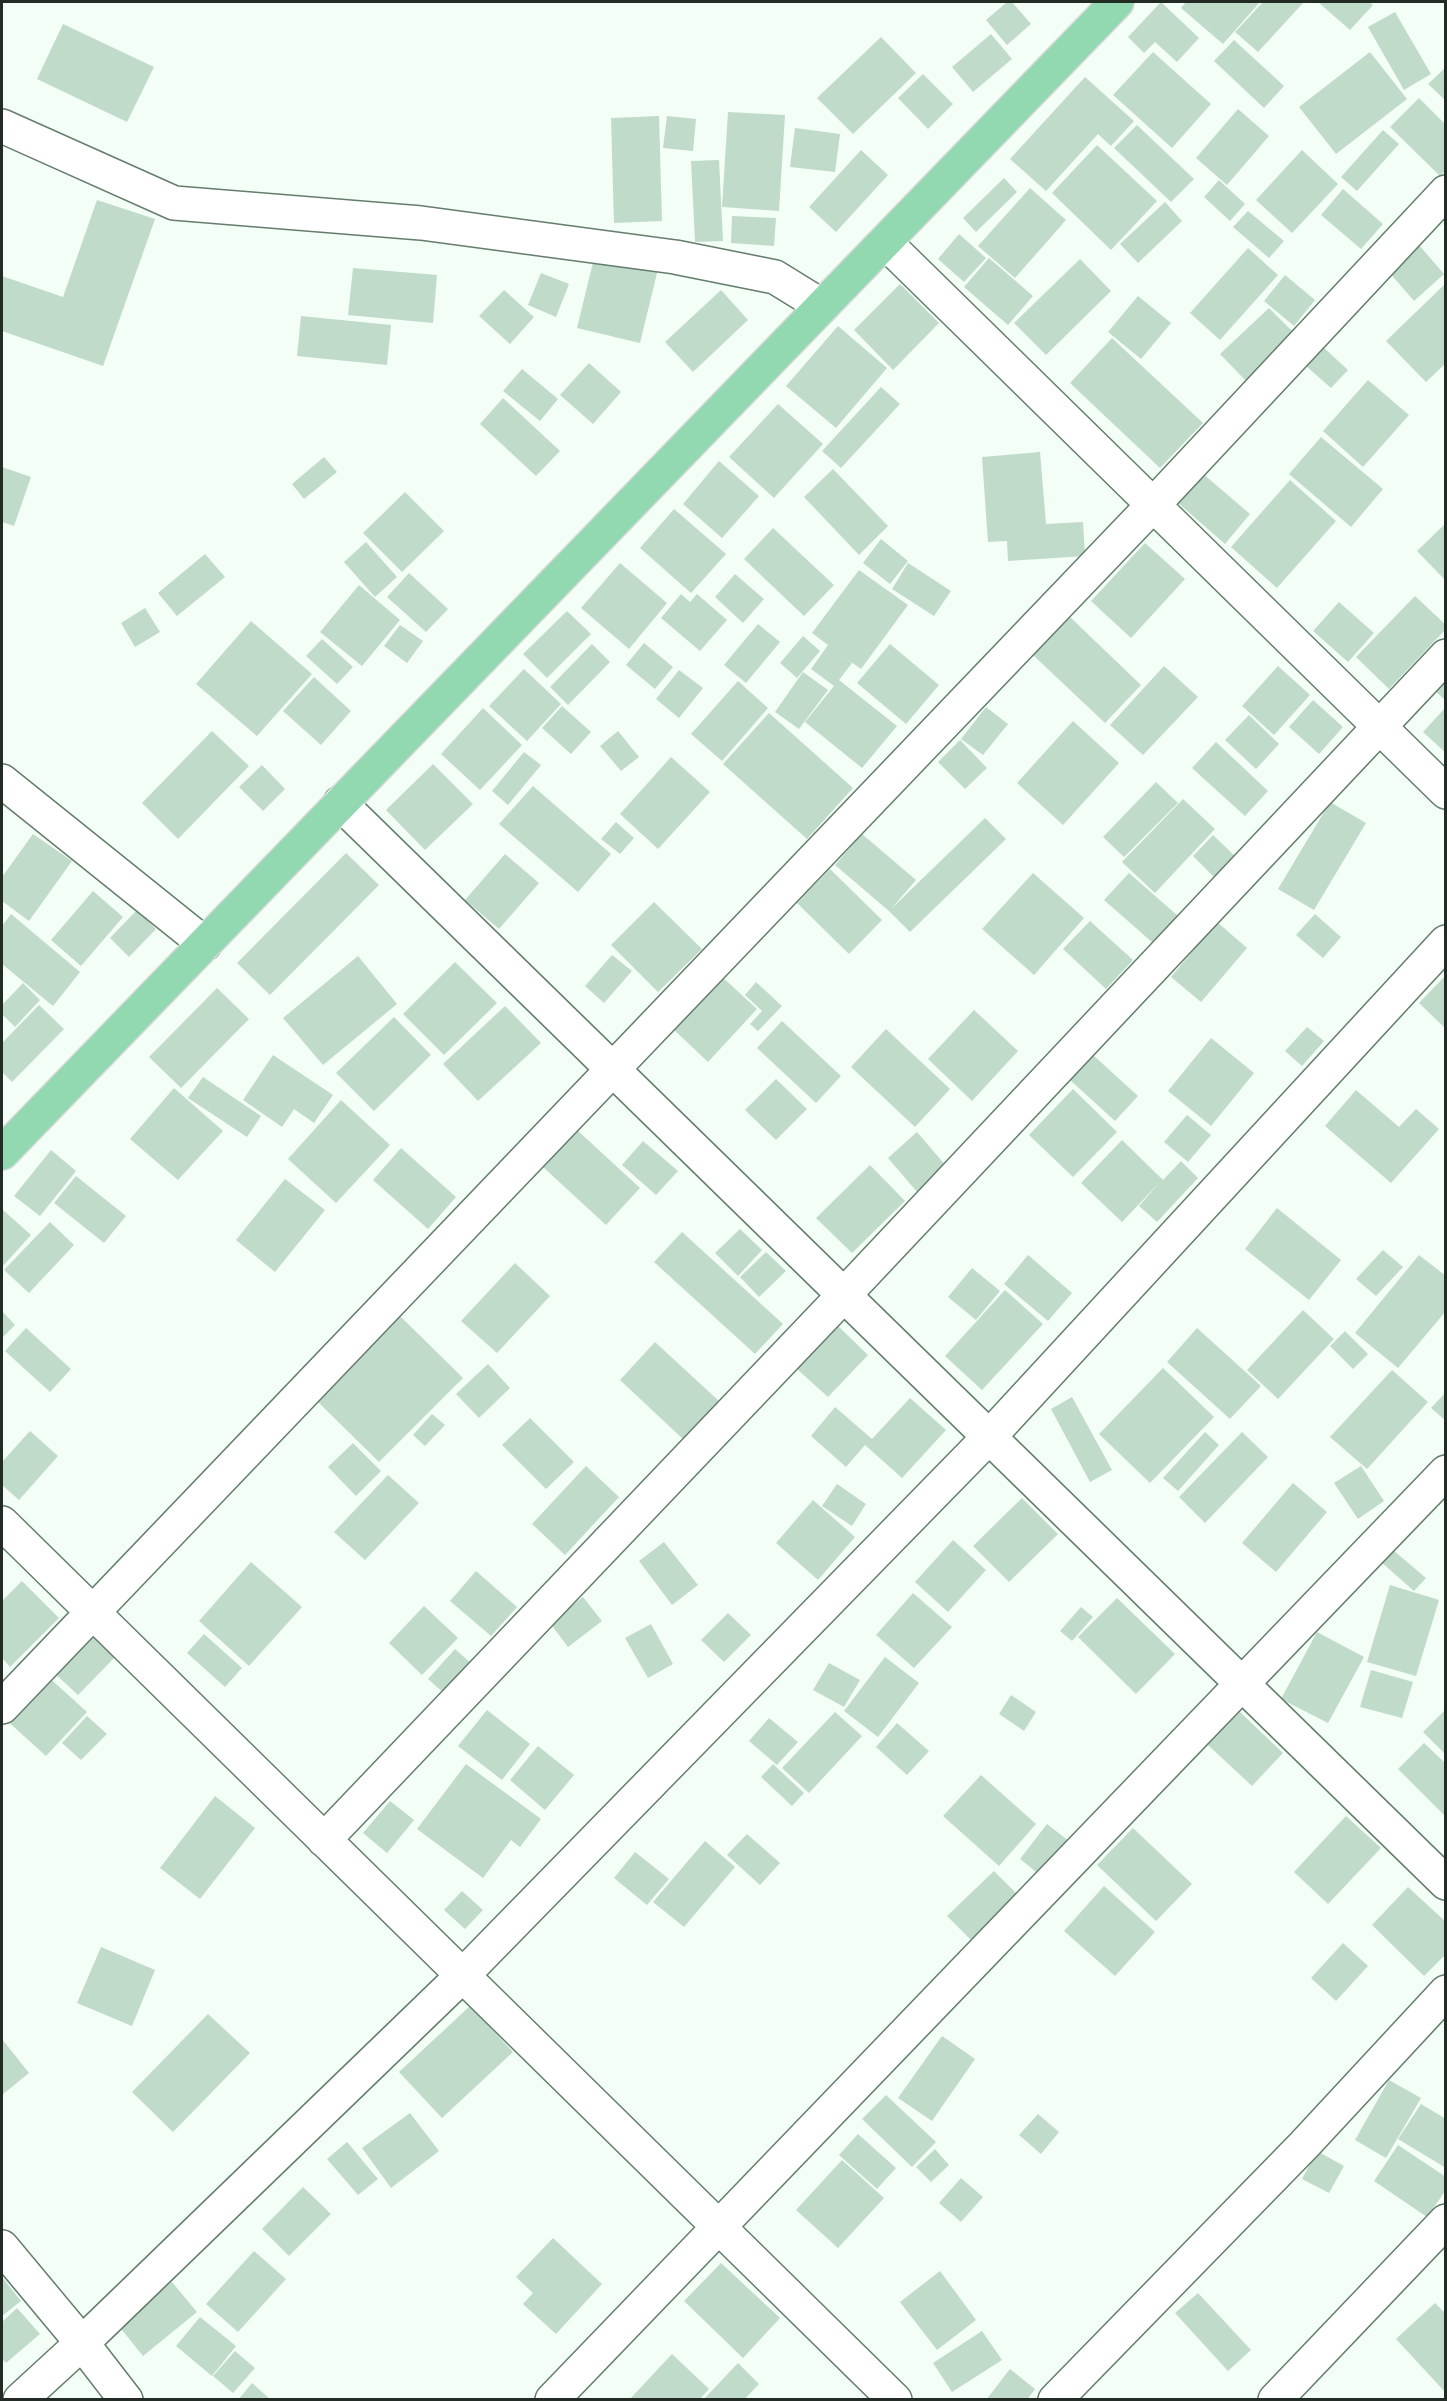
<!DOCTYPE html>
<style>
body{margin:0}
#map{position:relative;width:1447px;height:2401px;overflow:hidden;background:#f3fef6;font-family:"Fira Sans Condensed",sans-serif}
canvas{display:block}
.frame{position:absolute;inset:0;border:3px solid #222c25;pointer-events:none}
</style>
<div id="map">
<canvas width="1447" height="2401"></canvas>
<div class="frame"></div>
</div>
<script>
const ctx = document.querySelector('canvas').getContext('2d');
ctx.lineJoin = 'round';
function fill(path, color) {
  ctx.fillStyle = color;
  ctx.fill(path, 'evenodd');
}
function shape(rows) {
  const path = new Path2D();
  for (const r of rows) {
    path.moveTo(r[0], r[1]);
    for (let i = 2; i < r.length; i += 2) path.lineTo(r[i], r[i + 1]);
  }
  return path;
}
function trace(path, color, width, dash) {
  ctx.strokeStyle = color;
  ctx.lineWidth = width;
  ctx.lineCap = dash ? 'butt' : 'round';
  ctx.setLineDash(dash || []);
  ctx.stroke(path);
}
fill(shape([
 [1007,2,1012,2,1031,24,1007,45,986,20],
 [1161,2,1199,38,1177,62,1155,42,1144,53,1128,37],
 [1186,2,1260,2,1223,44,1181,8],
 [1263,2,1304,2,1258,52,1235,32],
 [1318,2,1369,2,1373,5,1350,30],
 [1395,12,1431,74,1404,90,1368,27],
 [63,24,154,67,127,122,37,79],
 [991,34,1012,59,973,92,952,67],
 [881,37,916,73,853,134,817,98],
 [1234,40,1284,86,1264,108,1214,61],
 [1153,52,1211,104,1172,148,1113,95],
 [1370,52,1407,99,1336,154,1299,107],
 [1446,67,1446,101,1428,84],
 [923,74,953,104,928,129,898,98],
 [1085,77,1134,121,1111,146,1098,134,1046,191,1010,159],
 [1419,98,1446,125,1446,170,1440,176,1390,127],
 [1238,109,1269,136,1227,185,1196,158],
 [728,112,785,115,779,211,722,207],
 [659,116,662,221,614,223,611,118],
 [667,116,696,119,693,151,663,148],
 [1137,125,1194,179,1171,202,1114,148],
 [795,128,840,134,835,172,790,167],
 [1383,130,1399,144,1357,191,1341,177],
 [1097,145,1157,201,1111,250,1052,193],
 [861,150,888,175,836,232,809,207],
 [1302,150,1338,184,1292,233,1256,200],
 [719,160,723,241,695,242,691,161],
 [1004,178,1017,192,976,232,963,218],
 [1219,180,1245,204,1230,221,1204,197],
 [1030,188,1066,220,1015,278,978,246],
 [1343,189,1383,224,1361,249,1321,215],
 [97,200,155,219,103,366,2,331,2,276,63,297],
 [1165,202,1182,221,1138,263,1120,244],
 [1248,211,1284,241,1269,258,1233,227],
 [732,216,776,218,774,246,731,243],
 [959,234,986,258,964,282,938,259],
 [1419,245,1444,274,1414,301,1389,272],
 [1248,248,1278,275,1220,340,1190,313],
 [595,254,658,269,640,343,577,328],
 [989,258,1033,296,1008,325,964,287],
 [1080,259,1111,291,1046,355,1014,323],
 [353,268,437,275,433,323,348,315],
 [541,273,569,284,556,317,528,305],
 [1285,275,1315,300,1294,326,1264,301],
 [1446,283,1446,363,1426,382,1386,341],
 [900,284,939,323,893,370,854,330],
 [504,290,534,317,510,344,479,316],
 [721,290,748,320,693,372,665,342],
 [1138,296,1171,323,1141,359,1108,332],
 [1269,308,1297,336,1248,383,1220,354],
 [301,316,391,325,387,365,297,356],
 [838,326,887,368,836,428,786,386],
 [1112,338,1203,423,1160,468,1070,383],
 [1323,347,1348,370,1331,388,1306,366],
 [589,363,621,392,593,424,560,395],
 [522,369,558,399,540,421,503,391],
 [1368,380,1409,415,1363,467,1323,431],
 [881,387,900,404,841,468,822,451],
 [503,398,560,451,536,476,480,424],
 [778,404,823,444,774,498,729,457],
 [1321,437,1383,489,1351,527,1289,474],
 [1040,452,1046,524,1083,522,1085,556,1008,561,1007,541,988,542,982,457],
 [324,457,337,472,304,499,292,484],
 [719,461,759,496,722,538,683,504],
 [2,467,31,477,14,526,2,522],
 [833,469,888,526,859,555,804,497],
 [1202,473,1250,514,1225,544,1177,502],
 [1290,480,1336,521,1277,588,1231,547],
 [405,492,444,531,402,572,363,533],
 [674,509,726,554,691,593,640,548],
 [1446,523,1446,581,1417,551],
 [773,528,834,585,804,616,744,559],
 [881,539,908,561,890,584,863,563],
 [366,542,397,577,375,597,344,562],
 [1145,543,1185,579,1131,638,1091,601],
 [205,554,225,577,177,616,158,593],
 [620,563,667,603,629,649,581,608],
 [908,563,951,591,934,616,892,589],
 [859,570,908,605,861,669,831,648,852,663,839,680,897,726,862,768,805,722,834,686,811,669,828,645,812,633],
 [409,573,448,609,426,632,387,597],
 [735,574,764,599,743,623,715,597],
 [359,585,400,620,362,666,320,632],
 [681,594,690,602,697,594,727,620,700,651,661,618],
 [1415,596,1446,625,1446,629,1389,689,1356,657],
 [1339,602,1374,633,1348,662,1313,631],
 [145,608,160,632,135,647,121,623],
 [567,611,591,634,547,678,523,654],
 [1070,617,1141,685,1105,723,1033,655],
 [251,621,312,674,257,736,196,684],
 [758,624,780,642,746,683,724,665],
 [400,625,423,641,407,663,384,646],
 [803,636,820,651,797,678,780,663],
 [322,639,353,667,337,684,306,656],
 [644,643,673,667,655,689,626,665],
 [592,644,610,662,568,705,550,687],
 [890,644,939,685,906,724,857,683],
 [1164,666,1198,697,1143,755,1110,725],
 [1278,666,1310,695,1274,735,1242,706],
 [524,669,561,704,527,741,489,706],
 [679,670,703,688,679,718,656,699],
 [803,672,828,690,799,729,775,712],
 [314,677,351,711,321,745,283,711],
 [738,681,768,708,722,761,691,734],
 [1446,681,1446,701,1436,692],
 [1313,700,1343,727,1319,754,1289,727],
 [562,706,591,732,571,754,542,728],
 [986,707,1008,724,983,755,961,739],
 [1446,707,1446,753,1423,732],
 [483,708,522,745,480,790,441,754],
 [769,713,853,788,807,839,723,764],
 [1249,715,1279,744,1256,769,1225,740],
 [1073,721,1119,763,1063,825,1017,783],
 [212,731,249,766,178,839,142,803],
 [618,731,639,757,621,771,600,746],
 [960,740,987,768,965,789,938,762],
 [1216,742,1268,791,1245,816,1192,768],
 [524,752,541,765,508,805,492,791],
 [671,757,710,792,658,849,620,814],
 [433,764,473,804,425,850,386,810],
 [262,765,285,789,263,811,239,787],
 [1156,782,1178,803,1124,857,1103,837],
 [533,786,611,854,578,892,499,824],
 [1183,799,1215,829,1155,893,1122,862],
 [1330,802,1366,823,1314,910,1278,889],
 [985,818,1006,839,910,932,889,911,835,865,862,834,916,880,891,909],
 [616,822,634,838,620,854,601,839],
 [33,834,72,861,29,921,2,901,2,877],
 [1213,835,1238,859,1217,880,1193,856],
 [346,853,379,885,270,995,237,963],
 [505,854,539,883,499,929,465,900],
 [830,869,882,920,849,954,797,903],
 [1033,873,1084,918,1034,975,982,929],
 [1129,873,1178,916,1153,943,1104,900],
 [93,891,123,917,81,966,51,940],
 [654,902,702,949,658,992,611,945],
 [137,910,156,929,129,957,110,938],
 [11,914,80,972,53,1006,2,964,2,926],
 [1315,914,1341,937,1323,958,1296,935],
 [1090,921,1133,960,1106,989,1063,949],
 [1217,922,1247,948,1201,1002,1171,977],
 [612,955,632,971,604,1003,585,986],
 [358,956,397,1004,323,1065,283,1018],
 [455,962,497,1003,444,1055,403,1014],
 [719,974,757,1009,708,1062,670,1026],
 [1446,975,1446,1029,1419,1003],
 [756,982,782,1006,758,1031,750,1024,762,1011,745,995],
 [23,983,40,1000,15,1027,2,1014,2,1005],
 [217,988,249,1019,181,1088,149,1057],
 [39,1005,64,1029,12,1082,2,1072,2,1043],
 [505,1006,541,1043,478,1101,443,1064],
 [974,1010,1018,1051,972,1101,928,1059],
 [394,1017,431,1055,374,1111,336,1073],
 [782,1021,841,1076,816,1103,757,1048],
 [1307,1027,1324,1041,1302,1066,1285,1051],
 [886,1029,950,1089,915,1127,851,1067],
 [1211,1038,1254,1073,1211,1126,1168,1091],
 [273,1055,333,1095,314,1123,294,1109,282,1127,243,1100],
 [1093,1055,1138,1096,1115,1121,1070,1080],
 [203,1077,261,1116,247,1137,188,1098],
 [776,1079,807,1109,776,1140,745,1110],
 [174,1088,223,1131,178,1180,130,1139],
 [1073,1089,1117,1132,1073,1177,1029,1135],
 [1356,1090,1399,1127,1416,1109,1439,1129,1391,1183,1325,1126],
 [341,1100,390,1145,336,1203,288,1159],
 [1187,1115,1211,1135,1188,1162,1164,1142],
 [577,1130,640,1188,606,1225,543,1167],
 [917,1132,947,1167,918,1193,888,1158],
 [1122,1140,1163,1180,1181,1161,1198,1178,1157,1222,1139,1206,1160,1182,1122,1222,1081,1183],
 [643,1141,678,1171,656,1195,622,1165],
 [401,1148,456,1197,428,1229,373,1180],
 [51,1150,76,1171,40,1216,14,1196],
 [870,1165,905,1201,852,1253,816,1218],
 [76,1176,126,1216,104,1243,54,1203],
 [285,1179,325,1210,275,1272,236,1240],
 [1277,1208,1341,1260,1309,1300,1245,1249],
 [2,1209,31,1235,2,1267],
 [50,1222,74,1245,29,1293,4,1270],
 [740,1229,762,1250,738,1276,715,1253],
 [682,1232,783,1324,755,1354,654,1262],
 [1383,1250,1403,1267,1376,1296,1356,1279],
 [766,1252,786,1271,759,1297,740,1277],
 [1028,1255,1072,1293,1048,1321,1004,1284],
 [1419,1255,1446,1276,1446,1311,1398,1368,1355,1333],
 [515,1263,550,1296,497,1353,461,1321],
 [972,1268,1000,1291,976,1320,948,1297],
 [1005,1290,1043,1324,982,1390,945,1356],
 [1303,1310,1334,1339,1278,1399,1247,1370],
 [2,1311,15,1325,2,1338],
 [398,1314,463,1378,379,1462,314,1398],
 [838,1326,868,1355,828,1397,797,1369],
 [26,1328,71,1369,50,1392,5,1351],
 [1197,1328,1261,1386,1230,1419,1167,1362],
 [1345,1331,1368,1354,1353,1369,1330,1346],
 [655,1342,720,1402,684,1440,620,1380],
 [488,1364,510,1388,479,1418,456,1394],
 [1163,1368,1214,1417,1150,1483,1099,1434],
 [1392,1370,1428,1402,1367,1469,1330,1437],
 [1446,1392,1446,1421,1431,1408],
 [1072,1397,1112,1470,1090,1482,1051,1409],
 [910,1398,946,1430,902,1478,865,1445,846,1467,811,1436,835,1407,872,1439],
 [432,1414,445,1425,425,1446,413,1435],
 [530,1418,574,1462,546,1489,502,1445],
 [30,1431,58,1456,19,1500,2,1485,2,1462],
 [1205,1432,1219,1445,1178,1491,1163,1478],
 [1242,1432,1268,1457,1205,1523,1179,1497],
 [353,1443,381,1471,356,1496,328,1467],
 [586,1466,619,1497,565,1555,532,1524],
 [1361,1466,1384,1501,1358,1519,1334,1483],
 [388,1475,419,1503,365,1560,334,1532],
 [1293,1483,1327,1512,1276,1572,1242,1543],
 [837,1484,866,1504,852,1526,822,1506],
 [1022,1498,1058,1534,1009,1582,973,1546],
 [813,1500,855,1537,818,1580,776,1543],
 [953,1540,986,1570,948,1612,915,1582],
 [664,1542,698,1585,672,1605,639,1561],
 [1393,1550,1426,1578,1414,1591,1381,1562],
 [251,1562,302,1607,249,1666,199,1621],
 [476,1571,517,1607,491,1636,450,1601],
 [22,1581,59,1618,10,1667,2,1658,2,1601],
 [1390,1585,1439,1600,1416,1676,1367,1662],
 [913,1593,952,1627,914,1668,876,1635],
 [583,1597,602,1621,568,1647,550,1623],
 [1117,1598,1175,1654,1136,1694,1078,1637],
 [424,1606,458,1638,422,1675,389,1643],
 [1081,1607,1093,1617,1072,1641,1060,1631],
 [728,1613,751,1635,724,1662,701,1640],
 [651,1624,673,1664,648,1678,625,1638],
 [91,1628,118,1654,78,1695,51,1670],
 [1317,1632,1364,1657,1328,1723,1281,1699],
 [204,1634,242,1668,225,1687,187,1653],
 [455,1649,472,1664,446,1695,428,1679],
 [885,1657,919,1683,878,1737,844,1711],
 [829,1663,860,1680,844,1707,813,1690],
 [1371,1670,1413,1682,1402,1718,1360,1707],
 [44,1673,87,1712,46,1756,3,1717],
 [1011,1695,1036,1712,1024,1731,999,1714],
 [1446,1709,1446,1755,1423,1732],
 [487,1710,530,1744,502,1780,458,1746],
 [835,1712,862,1736,809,1793,782,1768],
 [1240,1712,1283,1753,1252,1786,1208,1745],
 [87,1716,107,1734,81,1760,62,1743],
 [769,1718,798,1742,777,1765,749,1741],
 [897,1723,929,1751,907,1775,876,1747],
 [1424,1743,1446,1764,1444,1815,1398,1769],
 [538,1746,574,1775,545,1810,510,1780],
 [466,1764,541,1819,520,1847,511,1840,483,1878,417,1829],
 [773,1764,804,1793,792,1806,761,1777],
 [981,1775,1036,1824,999,1866,943,1816],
 [215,1796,255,1828,200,1899,160,1868],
 [390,1801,414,1820,387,1853,363,1833],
 [1346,1816,1381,1848,1328,1904,1294,1872],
 [1047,1824,1074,1845,1046,1880,1020,1859],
 [1133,1828,1192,1884,1156,1921,1097,1865],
 [747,1834,780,1863,760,1885,727,1855],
 [705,1841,735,1867,684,1927,653,1902],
 [635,1852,669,1879,647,1905,614,1878],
 [994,1871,1020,1897,973,1942,947,1916],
 [1104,1886,1155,1932,1115,1976,1064,1931],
 [1408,1887,1446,1922,1446,1954,1424,1976,1372,1925],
 [462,1891,483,1910,465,1929,444,1910],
 [1343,1943,1368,1966,1336,2001,1311,1978],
 [101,1947,155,1970,132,2026,77,2003],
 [470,2006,513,2052,442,2118,399,2072],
 [208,2014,250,2053,173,2132,132,2092],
 [942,2036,975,2059,932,2121,898,2098],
 [2,2039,29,2073,2,2095],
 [1389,2080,1421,2098,1386,2158,1355,2140],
 [886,2095,936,2142,912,2167,862,2119],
 [1421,2104,1446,2119,1446,2168,1398,2139],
 [410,2113,439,2151,391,2188,362,2148],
 [1038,2114,1059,2132,1041,2154,1019,2135],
 [858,2134,896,2168,877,2189,839,2155],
 [347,2142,378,2179,358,2195,327,2159],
 [1398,2145,1446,2177,1446,2190,1427,2217,1374,2181],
 [935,2149,949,2165,931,2182,916,2167],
 [1317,2151,1344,2166,1329,2193,1302,2179],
 [842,2160,884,2198,838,2248,796,2210],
 [961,2178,983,2197,961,2222,939,2203],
 [303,2187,331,2214,289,2256,262,2229],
 [553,2238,602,2284,556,2334,523,2304,533,2293,516,2277],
 [254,2251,286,2279,238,2332,206,2304],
 [721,2263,780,2318,743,2358,684,2301],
 [940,2271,976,2320,937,2350,900,2302],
 [2,2277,21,2301,2,2316],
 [172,2282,197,2312,143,2356,118,2325],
 [1198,2293,1251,2350,1228,2371,1175,2313],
 [1435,2303,1446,2314,1446,2393,1396,2339],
 [17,2308,40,2334,6,2363,2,2359,2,2322],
 [200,2317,236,2346,212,2376,176,2346],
 [982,2331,1002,2360,952,2392,933,2363],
 [235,2351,255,2368,233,2393,213,2376],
 [672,2354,709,2389,699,2400,629,2400],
 [738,2363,759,2384,744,2400,706,2400,705,2398],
 [1010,2369,1035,2389,1027,2400,986,2400],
 [252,2383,271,2400,238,2400]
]), '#c0dbc9');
const minor = shape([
 [2,126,174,203,421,223,675,257,775,277,822,306],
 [885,242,1446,792],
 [2,781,205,944],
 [340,803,1446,1883],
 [2,1523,895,2400],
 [2,1707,1153,505,1446,192],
 [324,1840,844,1295,1446,656],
 [2,2247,82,2343,126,2400],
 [20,2400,82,2343,463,1975,989,1437,1446,942],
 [552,2400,1446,1472],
 [1055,2400,1304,2145,1446,1992],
 [1275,2400,1446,2221]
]);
const major = shape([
 [2,1153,1117,2]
]);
trace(minor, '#647d6c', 36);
trace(major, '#d7d9d8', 36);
trace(minor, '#fff', 33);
trace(major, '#92d9b2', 33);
</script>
